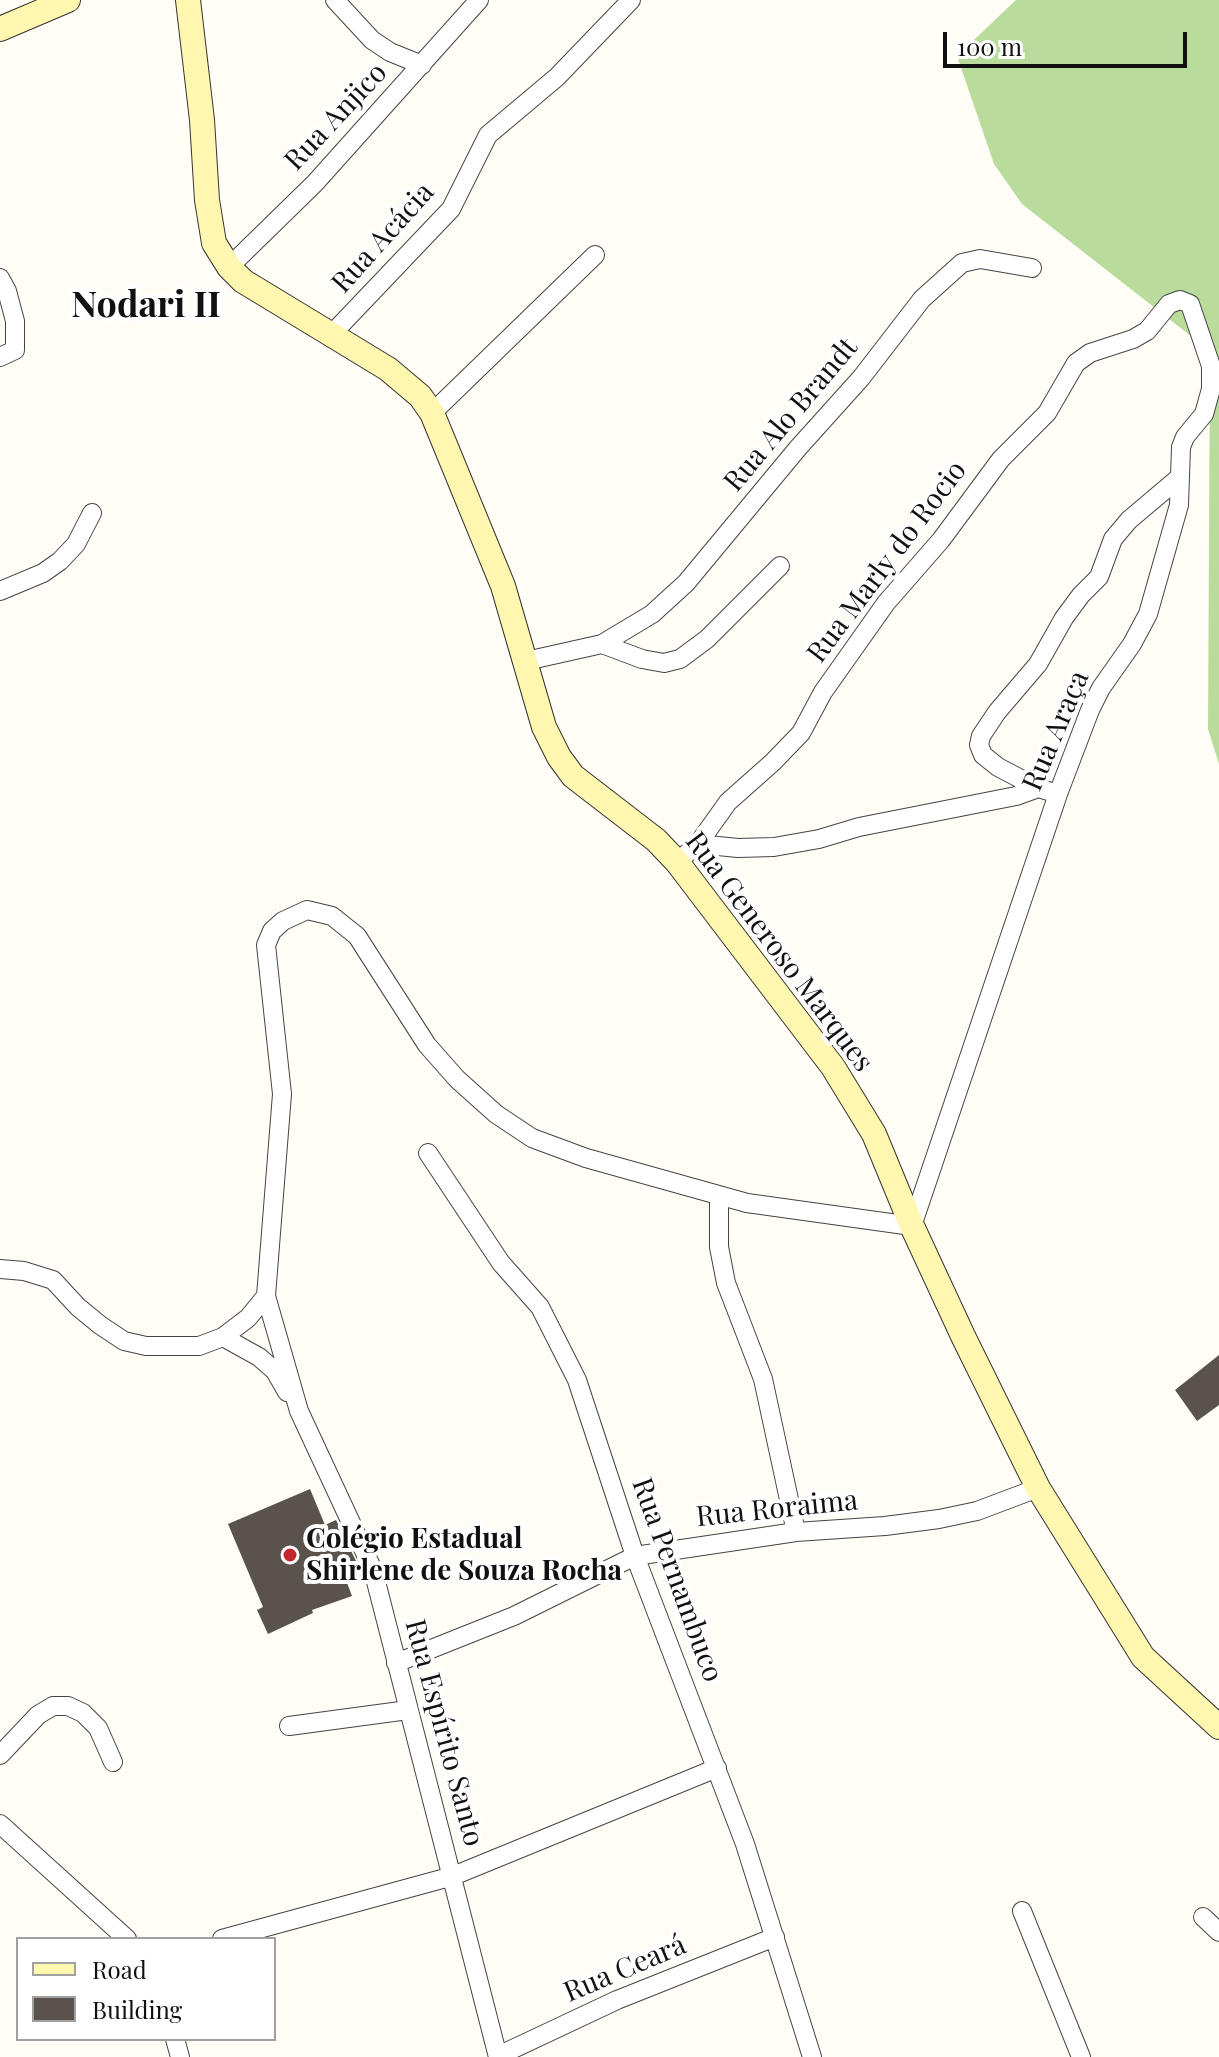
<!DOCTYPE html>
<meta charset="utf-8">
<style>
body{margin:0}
#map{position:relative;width:1219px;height:2057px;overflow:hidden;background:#fffdf5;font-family:"Playfair Display",serif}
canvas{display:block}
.legend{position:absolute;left:16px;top:1937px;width:260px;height:104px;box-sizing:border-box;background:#fff;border:2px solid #a0a0a0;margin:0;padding:10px 14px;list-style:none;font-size:24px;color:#111}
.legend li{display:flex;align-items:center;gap:16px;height:40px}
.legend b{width:40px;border:2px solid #a0a0a0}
.scale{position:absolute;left:943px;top:32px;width:244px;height:36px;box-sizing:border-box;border:4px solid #111;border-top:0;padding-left:10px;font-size:24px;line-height:28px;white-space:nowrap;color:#111;-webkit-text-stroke:6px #fff;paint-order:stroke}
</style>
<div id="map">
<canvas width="1219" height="2057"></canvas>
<ul class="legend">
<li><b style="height:10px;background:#fff6b0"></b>Road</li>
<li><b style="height:22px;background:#5a524d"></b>Building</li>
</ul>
<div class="scale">100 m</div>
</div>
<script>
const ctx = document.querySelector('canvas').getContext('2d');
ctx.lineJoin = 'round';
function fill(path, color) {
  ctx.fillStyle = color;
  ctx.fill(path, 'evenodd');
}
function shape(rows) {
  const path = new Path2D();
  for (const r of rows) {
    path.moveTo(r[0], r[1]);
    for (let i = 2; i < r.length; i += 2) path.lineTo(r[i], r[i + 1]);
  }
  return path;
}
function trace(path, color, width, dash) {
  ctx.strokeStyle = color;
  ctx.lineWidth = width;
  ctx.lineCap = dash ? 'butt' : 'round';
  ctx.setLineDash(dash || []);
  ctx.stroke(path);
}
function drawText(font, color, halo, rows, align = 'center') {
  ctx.font = font + ' "Playfair Display",serif';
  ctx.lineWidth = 8;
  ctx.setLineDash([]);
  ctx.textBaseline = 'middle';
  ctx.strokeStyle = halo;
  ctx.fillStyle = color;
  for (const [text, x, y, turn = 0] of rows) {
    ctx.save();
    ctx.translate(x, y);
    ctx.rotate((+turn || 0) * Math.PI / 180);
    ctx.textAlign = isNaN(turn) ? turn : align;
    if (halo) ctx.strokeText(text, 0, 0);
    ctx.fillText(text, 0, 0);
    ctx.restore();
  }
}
fill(shape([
 [1016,0,1219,0,1219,764,1208,729,1210,351,1022,204,994,164,957,56]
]), '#b9dc9c');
fill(shape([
 [1219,1355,1219,1405,1197,1421,1175,1390],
 [310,1489,325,1525,336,1520,356,1561,341,1567,352,1596,312,1610,313,1613,268,1634,257,1610,263,1607,228,1524]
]), '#5a524d');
const street = shape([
 [335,0,372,40,390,52,422,65],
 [229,267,315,183,479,0],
 [0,278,7,291,15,321,15,350,0,357],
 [331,335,451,209,488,135,557,77,631,0],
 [432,413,595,255],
 [0,591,43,573,60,561,76,544,92,513],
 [602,644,652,614,686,583,798,448,861,378,922,299,962,263,980,259,1032,268],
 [526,661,602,644,642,659,664,663,680,659,707,639,780,566],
 [1058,794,1038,788,998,767,983,755,979,745,981,736,997,712,1038,664,1064,618,1081,595,1099,577,1113,539,1129,520,1180,477],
 [698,844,738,848,774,847,819,839,859,827,1016,796,1038,788],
 [428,1153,501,1263,540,1307,577,1380,635,1556,745,1844,812,2057],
 [719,1195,719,1247,726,1283,763,1379,796,1532],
 [0,1269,24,1271,53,1280,78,1307,100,1325,124,1341,146,1346,199,1346,223,1337,248,1318,266,1296,282,1094,266,945,272,931,283,921,307,910,332,916,357,936,427,1045,457,1079,496,1114,532,1138,586,1158,747,1203,912,1226,1058,794,1090,710,1101,688,1132,644,1148,614,1179,505,1181,447,1185,437,1204,414,1211,389,1211,366,1190,304,1180,300,1169,304,1147,331,1133,339,1090,353,1076,363,1047,413,1001,459,941,540,886,603,823,692,801,733,773,762,728,802,698,844,677,862],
 [266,1296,299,1411,373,1570,498,2057],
 [223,1337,259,1357,275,1371,287,1392],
 [396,1663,514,1616,635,1556,796,1532,885,1526,939,1519,977,1511,1038,1488],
 [289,1726,408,1710],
 [0,1755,38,1715,53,1706,68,1706,83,1713,98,1728,113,1762],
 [0,1824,127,1939],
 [1022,1911,1081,2057],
 [1203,1917,1219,1932],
 [222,1939,453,1876,717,1768],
 [175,2039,180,2057],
 [498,2056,617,2000,775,1937]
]);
const secondary = shape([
 [188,0,202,120,207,200,214,243,229,267,243,281,388,369,420,396,432,413,503,586,544,727,559,757,573,776,656,840,677,862,833,1067,874,1134,912,1226,963,1336,1038,1488,1143,1657,1219,1727],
 [0,29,68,0]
]);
trace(street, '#444', 20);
trace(secondary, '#333', 26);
trace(street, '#fff', 18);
trace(secondary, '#fff6b0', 24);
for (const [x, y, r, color] of [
 [290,1555,8,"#c4262e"]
]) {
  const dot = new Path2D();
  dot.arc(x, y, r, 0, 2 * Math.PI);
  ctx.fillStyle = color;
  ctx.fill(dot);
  trace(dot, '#fff', 3);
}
drawText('28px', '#111', '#fff', [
 ["Rua Anjico",336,117,-47],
 ["Rua Acácia",383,238,-48],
 ["Rua Alo Brandt",791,415,-50],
 ["Rua Marly do Rocio",887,562,-53],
 ["Rua Araça",1056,731,-67],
 ["Rua Generoso Marques",779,952,53],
 ["Rua Roraima",777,1509,-6],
 ["Rua Pernambuco",677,1580,70],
 ["Rua Espírito Santo",444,1733,75],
 ["Rua Ceará",625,1969,-23]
]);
drawText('bold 28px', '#111', '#fff', [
 ["Colégio Estadual",306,1539],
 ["Shirlene de Souza Rocha",306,1571]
], 'left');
drawText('bold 36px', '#111', '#fff', [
 ["Nodari II",146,306]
]);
</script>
